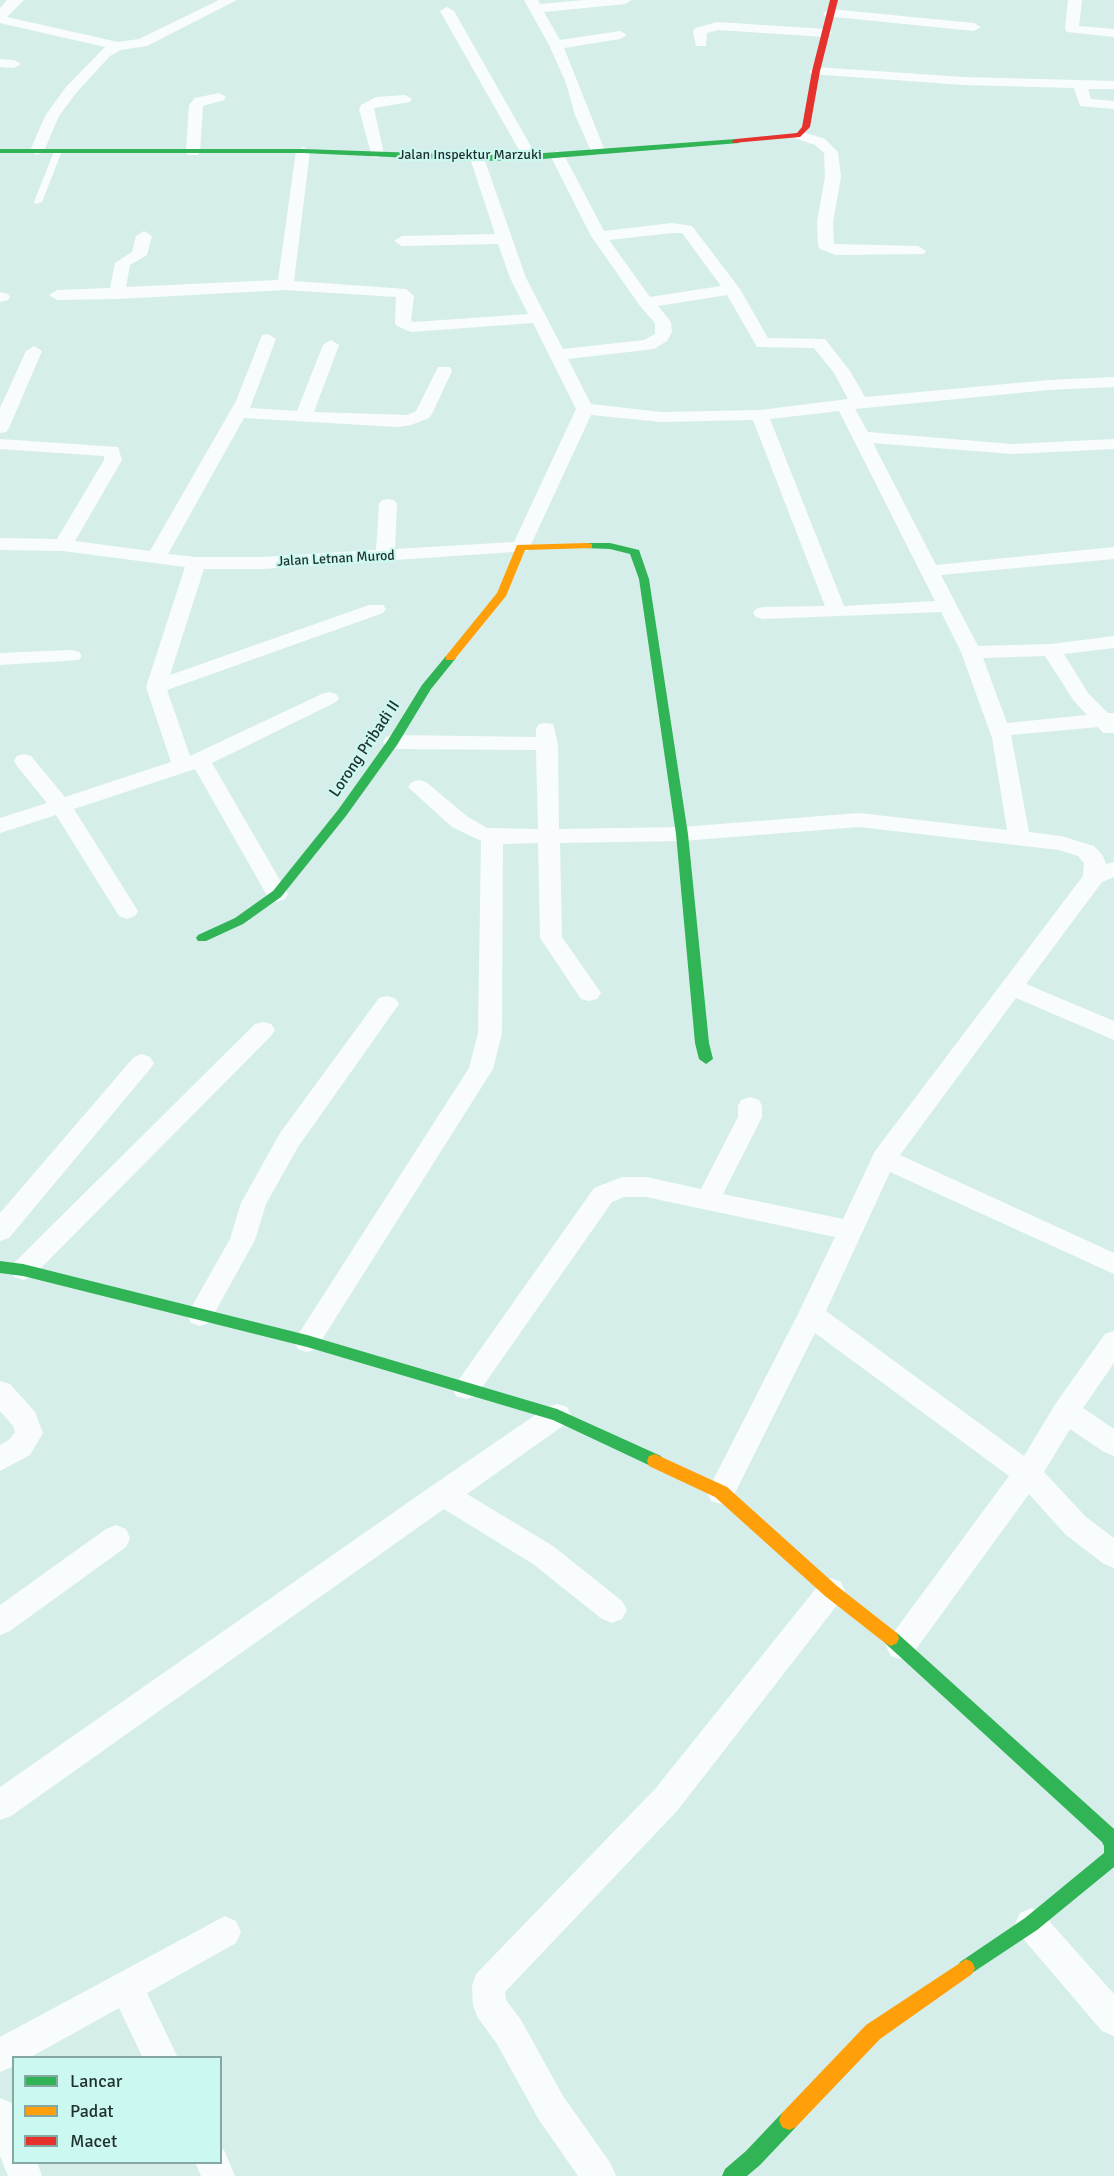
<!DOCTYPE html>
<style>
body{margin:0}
#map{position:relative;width:1114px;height:2176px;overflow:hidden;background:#d6eeea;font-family:Signika,sans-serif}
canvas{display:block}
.legend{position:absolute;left:12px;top:2056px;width:210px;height:108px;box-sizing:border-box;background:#cbf8f0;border:2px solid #86a8a2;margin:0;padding:8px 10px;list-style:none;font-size:18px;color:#1f302d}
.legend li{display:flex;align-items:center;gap:12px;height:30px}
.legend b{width:30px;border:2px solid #86a8a2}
</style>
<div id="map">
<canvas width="1114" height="2176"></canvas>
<ul class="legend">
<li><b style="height:8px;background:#30b455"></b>Lancar</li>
<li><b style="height:8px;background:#ff9f0a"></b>Padat</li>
<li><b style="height:8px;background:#e5322d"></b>Macet</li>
</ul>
</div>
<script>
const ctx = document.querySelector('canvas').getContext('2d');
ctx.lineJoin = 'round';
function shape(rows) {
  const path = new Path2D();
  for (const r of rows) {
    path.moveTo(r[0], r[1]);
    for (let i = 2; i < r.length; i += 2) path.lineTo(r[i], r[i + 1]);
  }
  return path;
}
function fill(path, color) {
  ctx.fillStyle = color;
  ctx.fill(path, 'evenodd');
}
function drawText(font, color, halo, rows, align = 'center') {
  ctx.font = font + ' Signika,sans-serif';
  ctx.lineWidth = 4.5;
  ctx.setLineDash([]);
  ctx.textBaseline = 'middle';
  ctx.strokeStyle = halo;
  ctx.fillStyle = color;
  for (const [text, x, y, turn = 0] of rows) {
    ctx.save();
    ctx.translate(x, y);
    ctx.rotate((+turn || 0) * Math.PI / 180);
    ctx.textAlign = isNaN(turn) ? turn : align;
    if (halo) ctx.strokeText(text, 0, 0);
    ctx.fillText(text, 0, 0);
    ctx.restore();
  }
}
fill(shape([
 [55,149,62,151,42,202,35,204,34,202,55,149]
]), '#f9fcfc');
fill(shape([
 [7,0,24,0,7,17,118,42,139,39,219,0,237,0,147,46,121,50,110,56,76,93,59,116,44,151,37,155,30,151,45,116,66,87,105,47,0,23,0,8,7,0],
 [524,0,538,0,540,4,585,0,632,0,625,4,544,12,560,40,620,31,627,35,620,39,564,48,605,151,603,154,598,155,591,151,575,115,566,83,549,45,524,0],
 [1068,0,1082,0,1079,26,1114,29,1114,37,1067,32,1065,29,1068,0],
 [447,7,454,11,537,157,535,160,530,161,523,157,440,11,447,7],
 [830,9,974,23,981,27,974,31,825,16,823,13,830,9],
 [717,22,825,29,832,33,825,37,718,30,707,33,706,46,696,46,693,31,695,28,717,22],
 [0,59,14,60,21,64,14,68,0,67,0,59],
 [816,67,964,77,1114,81,1114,89,1088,89,1091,99,1114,101,1114,109,1080,106,1074,88,964,85,811,74,809,71,816,67],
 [219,93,226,97,224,100,203,106,200,152,198,155,188,155,186,152,189,105,195,98,219,93],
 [405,95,412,99,410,102,374,108,384,154,377,158,372,157,359,109,361,105,376,97,405,95],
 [800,131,825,139,838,152,841,177,833,222,834,244,918,246,926,251,924,254,836,255,820,249,818,246,817,222,825,177,824,153,815,145,795,138,793,135,800,131],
 [303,147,310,151,294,281,406,289,414,296,411,321,414,322,528,314,510,278,498,244,402,246,394,241,402,236,495,234,470,158,477,154,484,158,526,278,563,349,644,340,655,334,655,323,640,306,591,236,550,155,557,151,564,155,604,231,672,223,692,226,740,289,768,338,825,339,850,371,865,397,1049,380,1114,377,1114,387,1049,390,855,409,868,432,1012,444,1114,439,1114,449,1012,454,873,443,936,565,1114,547,1114,559,941,575,978,646,1051,644,1114,636,1114,648,1064,654,1088,693,1108,713,1114,713,1114,733,1103,733,1098,727,1011,735,1029,832,1061,836,1094,846,1103,856,1106,864,1114,862,1114,877,1102,882,1026,984,1114,1021,1114,1040,1016,998,900,1155,1114,1253,1114,1274,890,1172,826,1311,1024,1456,1056,1403,1105,1334,1114,1331,1114,1363,1083,1408,1114,1429,1114,1456,1104,1452,1070,1429,1044,1472,1086,1517,1114,1538,1114,1568,1104,1564,1066,1535,1029,1494,911,1656,901,1659,891,1656,886,1646,891,1636,1009,1476,815,1333,731,1501,721,1504,711,1501,707,1492,798,1314,835,1237,646,1197,624,1197,612,1202,476,1396,466,1399,456,1396,453,1388,594,1188,622,1177,646,1177,701,1189,738,1117,738,1106,741,1100,750,1097,759,1100,762,1106,762,1117,723,1194,843,1219,875,1151,1083,876,1084,863,1078,856,1059,850,859,827,682,841,560,843,562,937,601,993,597,999,589,1001,581,999,540,938,538,843,503,844,502,1033,493,1069,316,1349,307,1352,298,1349,294,1341,469,1068,478,1033,481,841,452,827,408,787,412,782,419,780,426,782,468,817,487,828,538,829,536,750,393,749,386,747,383,742,386,737,393,735,536,737,536,729,539,724,546,723,553,724,558,744,559,829,682,827,859,813,1007,830,992,738,961,652,941,612,763,619,756,617,753,613,756,609,763,607,825,606,753,420,661,422,591,415,528,551,262,569,204,569,170,675,369,605,383,605,386,609,383,613,167,690,190,756,322,694,329,692,336,694,339,698,336,702,212,763,288,894,285,899,277,902,269,899,195,769,74,809,138,911,135,916,127,919,119,916,56,815,0,833,0,818,47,803,17,766,14,761,17,756,24,754,31,756,65,797,171,762,146,687,185,567,63,551,0,550,0,538,57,539,104,460,104,456,0,449,0,439,118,447,122,460,75,541,150,551,236,401,262,335,268,334,276,339,250,408,297,411,323,345,331,340,339,345,314,412,407,415,416,411,438,367,450,367,452,371,432,414,429,418,411,425,398,427,244,418,168,554,196,557,262,557,376,550,379,504,382,500,388,499,394,500,397,504,395,549,514,542,576,409,533,323,411,332,397,326,395,323,396,297,285,290,117,299,57,300,49,295,57,290,110,288,115,263,132,252,136,236,144,231,152,236,147,255,130,265,126,287,278,280,296,151,303,147],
 [672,233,682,233,721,286,650,297,609,240,672,233],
 [727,295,757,347,814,348,834,373,848,399,760,410,661,412,591,404,568,359,654,349,667,341,672,332,671,322,658,306,727,295],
 [839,411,935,601,844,606,770,419,839,411],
 [1045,656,1074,701,1087,715,1007,723,983,658,1045,656],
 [0,292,8,294,10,297,8,300,0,302,0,292],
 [34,346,42,351,9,428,6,432,0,433,0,408,26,351,34,346],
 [72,650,79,652,82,656,79,660,0,665,0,653,72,650],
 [387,996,395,998,399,1004,298,1147,266,1204,255,1240,209,1323,200,1326,191,1323,187,1315,230,1239,241,1203,280,1133,379,998,387,996],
 [263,1022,271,1024,275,1030,271,1036,32,1277,23,1280,14,1277,10,1270,14,1263,255,1024,263,1022],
 [142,1054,150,1057,154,1063,150,1069,9,1238,0,1241,0,1213,134,1057,142,1054],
 [0,1381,10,1384,35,1412,43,1433,30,1455,0,1471,0,1445,10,1439,15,1432,13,1426,0,1411,0,1381],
 [557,1404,567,1407,571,1415,567,1423,467,1494,553,1546,622,1601,627,1610,622,1619,612,1623,602,1619,533,1564,444,1509,11,1816,0,1820,0,1787,433,1485,547,1407,557,1404],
 [116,1525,126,1529,130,1538,126,1547,10,1631,0,1635,0,1605,106,1529,116,1525],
 [831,1578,841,1582,845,1591,841,1600,677,1811,505,1992,506,2000,521,2020,563,2096,611,2164,616,2176,578,2176,539,2120,497,2044,478,2018,473,2006,472,1986,476,1974,655,1789,821,1582,831,1578],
 [1031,1908,1042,1913,1114,1994,1114,2036,1102,2031,1020,1935,1015,1924,1020,1913,1031,1908],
 [225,1916,236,1921,241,1932,236,1943,147,1993,178,2058,143,2058,119,2008,29,2058,14,2058,14,2066,0,2072,0,2037,225,1916],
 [0,2098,12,2103,14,2106,14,2162,37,2162,42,2176,8,2176,0,2156,0,2098],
 [220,2148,224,2150,235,2176,201,2176,195,2162,220,2162,220,2148]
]), '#f9fcfc');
fill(shape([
 [736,139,740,141,739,143,530,160,477,161,303,153,0,153,0,149,303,149,477,155,530,154,736,139],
 [588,543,610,543,639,550,649,579,688,834,709,1043,713,1059,706,1064,699,1059,695,1043,676,834,639,579,630,554,610,549,584,548,584,544,588,543],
 [450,655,456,658,431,689,397,745,346,816,281,897,243,924,206,941,198,941,196,938,198,935,235,918,273,891,338,810,388,740,422,685,446,656,450,655],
 [0,1261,23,1264,307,1335,557,1409,661,1456,663,1461,661,1466,655,1468,553,1420,307,1347,23,1276,0,1273,0,1261],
 [891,1630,897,1633,1114,1829,1114,1867,1037,1930,966,1977,960,1974,957,1968,960,1962,1025,1918,1104,1853,1104,1846,1102,1842,885,1643,883,1638,885,1633,891,1630],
 [789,2110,796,2113,799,2120,796,2127,760,2165,747,2176,722,2176,725,2169,746,2151,782,2113,789,2110]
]), '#30b455');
fill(shape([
 [588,543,592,544,592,548,525,550,506,596,454,660,446,660,446,656,497,593,517,545,588,543],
 [655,1454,727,1487,837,1586,897,1633,899,1638,897,1643,891,1646,885,1643,825,1596,715,1497,649,1466,647,1461,649,1456,655,1454],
 [966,1959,972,1962,975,1968,972,1974,880,2039,796,2127,789,2130,782,2127,779,2120,782,2113,866,2025,966,1959]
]), '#ff9f0a');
fill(shape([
 [830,0,838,0,820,71,810,127,800,137,733,143,732,141,736,139,797,133,802,127,812,71,830,0]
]), '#e5322d');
drawText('14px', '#1f302d', '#cbf8f0', [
 ["Jalan Inspektur Marzuki",470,155],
 ["Jalan Letnan Murod",336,559,-3]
]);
drawText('16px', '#1f302d', '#cbf8f0', [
 ["Lorong Pribadi II",365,749,-56]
]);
</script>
